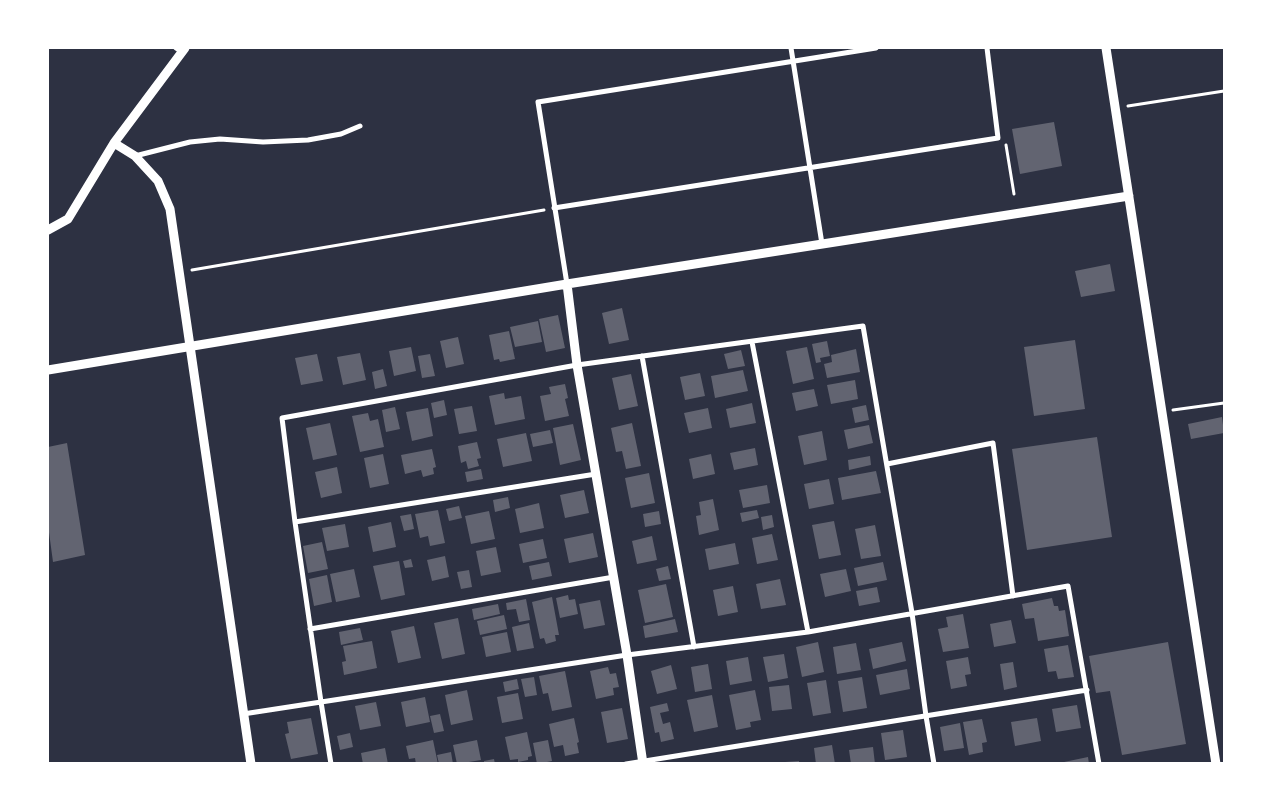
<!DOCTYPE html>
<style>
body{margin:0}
#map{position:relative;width:1272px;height:811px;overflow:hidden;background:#2d3142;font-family:"Archivo Narrow",sans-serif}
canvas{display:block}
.frame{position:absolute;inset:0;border:49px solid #fff;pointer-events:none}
</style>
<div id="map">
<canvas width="1272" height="811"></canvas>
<div class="frame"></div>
</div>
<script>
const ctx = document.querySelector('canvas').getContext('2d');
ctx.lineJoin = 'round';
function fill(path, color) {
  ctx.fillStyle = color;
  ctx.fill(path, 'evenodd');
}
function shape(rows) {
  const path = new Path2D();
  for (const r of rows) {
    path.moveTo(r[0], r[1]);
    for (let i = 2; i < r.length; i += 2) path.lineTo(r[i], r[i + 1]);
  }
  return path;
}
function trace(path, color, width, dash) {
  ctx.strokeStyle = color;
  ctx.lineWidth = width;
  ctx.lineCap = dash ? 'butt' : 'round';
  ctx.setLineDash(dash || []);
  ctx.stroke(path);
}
fill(shape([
 [1054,122,1062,166,1020,174,1012,129],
 [1110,264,1115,291,1081,297,1075,271],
 [622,308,629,340,609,344,602,313],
 [558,315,565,348,546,352,539,319],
 [538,321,542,342,515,347,510,327],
 [509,331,515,359,500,362,499,359,494,360,489,335],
 [458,337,464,364,446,368,440,341],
 [1075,340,1085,409,1034,416,1024,347],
 [827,341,830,356,820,358,821,362,816,363,812,344],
 [411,347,416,371,394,376,389,351],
 [807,347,814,379,793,384,786,351],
 [856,349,860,372,827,378,824,364,832,362,831,355],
 [741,350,745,366,728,369,724,354],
 [360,353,366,380,343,385,337,357],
 [317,354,323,381,301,385,295,358],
 [430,354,435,376,422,378,418,356],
 [383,369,387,386,375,389,372,372],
 [743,370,748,391,715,398,711,376],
 [700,373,705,396,685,400,680,377],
 [631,374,638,406,619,410,612,378],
 [855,380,858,399,831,404,827,385],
 [565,384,568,398,565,399,569,416,545,421,540,396,551,394,549,387],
 [814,389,818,406,796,411,792,393],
 [504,393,505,399,521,396,525,419,495,425,489,396],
 [444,400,447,415,434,418,431,403],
 [752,403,756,423,730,428,726,409],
 [866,405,869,420,855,423,852,408],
 [472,406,477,431,459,434,454,409],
 [395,407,400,429,386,432,382,410],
 [428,408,433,436,412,441,406,412],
 [708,408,712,428,689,433,684,413],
 [368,413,370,421,378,419,384,447,360,452,352,416],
 [1222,417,1224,433,1191,439,1188,424],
 [330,423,337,455,313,460,306,428],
 [632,423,641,466,626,469,622,451,616,452,611,428],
 [573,424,581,460,560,465,553,428],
 [869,425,873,443,848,449,844,430],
 [550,430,553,443,533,447,530,434],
 [822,431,827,460,804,465,798,436],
 [526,433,532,461,503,467,497,439],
 [1097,437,1112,537,1027,550,1012,449],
 [477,442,481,458,477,459,479,466,468,469,466,461,461,463,458,446],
 [67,443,85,555,53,562,48,525,48,447],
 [755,448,758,465,734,470,730,453],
 [432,449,436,467,433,468,434,474,423,477,421,470,405,474,401,455],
 [383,454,389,484,370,488,364,458],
 [711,454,715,474,693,479,689,459],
 [870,456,871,465,849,470,848,460],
 [337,467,342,493,321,498,315,472],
 [481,469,483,479,467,482,465,472],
 [876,471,881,493,842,500,838,478],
 [649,473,655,503,631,508,625,478],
 [829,479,834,504,809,509,804,484],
 [767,485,770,503,743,508,739,490],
 [584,490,589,513,565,518,560,495],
 [508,497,510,508,495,512,493,500],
 [713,499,719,530,699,535,696,516,701,515,699,502],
 [539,503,544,528,520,533,515,509],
 [459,506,462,518,449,521,446,509],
 [438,510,445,543,430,546,428,536,420,538,415,514],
 [757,510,759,518,742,522,740,513],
 [489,511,495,539,471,544,465,516],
 [659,511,661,524,645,527,643,514],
 [411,514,414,529,404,531,400,516],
 [772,515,774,527,763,530,761,517],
 [834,521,841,555,819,559,812,525],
 [391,522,396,547,373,552,368,527],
 [345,524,349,547,327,551,322,528],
 [875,525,881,556,861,559,855,529],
 [593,533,598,557,569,563,564,539],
 [772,534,778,560,757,564,752,538],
 [652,536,657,560,637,564,632,541],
 [543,539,547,558,523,563,519,544],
 [322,542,328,569,308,573,303,546],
 [735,543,739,564,709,570,705,549],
 [496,547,501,572,481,576,476,551],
 [445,556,449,577,432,581,427,560],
 [411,559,413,567,405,568,403,561],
 [399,561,405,595,381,600,373,566],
 [549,562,552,576,532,580,529,566],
 [883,562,887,580,858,586,854,568],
 [668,566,671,579,659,581,656,569],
 [354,569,360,597,336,602,330,574],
 [846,569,851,591,825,597,820,574],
 [469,570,472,587,461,589,457,572],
 [327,575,332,602,314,606,309,579],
 [780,579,786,605,761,609,756,584],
 [666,584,673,617,645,623,638,590],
 [733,586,738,612,718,616,713,590],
 [877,587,880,602,859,606,856,591],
 [568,595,569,600,575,599,578,614,560,618,556,598],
 [552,597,559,635,555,635,556,641,546,644,544,638,540,639,532,602],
 [1052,598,1054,606,1058,606,1059,611,1065,610,1069,636,1038,641,1034,618,1025,619,1022,604],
 [526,599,530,620,519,622,516,609,507,610,506,603],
 [600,600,605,625,584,629,579,604],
 [498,604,500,614,474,620,472,609],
 [963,614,969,648,943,652,938,629,948,627,946,617],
 [504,615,507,629,480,635,477,621],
 [458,618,465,654,442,659,434,623],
 [675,619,678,632,645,638,643,626],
 [1011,620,1016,643,994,647,990,624],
 [529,623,534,648,517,651,512,627],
 [414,626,421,658,398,663,391,631],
 [360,628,363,640,341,645,339,632],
 [507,632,511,652,486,657,482,637],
 [372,641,377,668,344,675,342,662,346,661,343,646],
 [818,642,824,672,802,677,796,647],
 [902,642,906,661,873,669,869,649],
 [1168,642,1186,744,1122,755,1110,691,1096,693,1089,656],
 [856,643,861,670,837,674,833,647],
 [1068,645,1074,677,1058,679,1056,671,1048,672,1044,649],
 [784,654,788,678,768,682,763,657],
 [748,657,752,681,730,685,726,661],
 [968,657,971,674,965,675,967,686,951,689,946,661],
 [1013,662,1017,687,1004,690,1000,664],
 [708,664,712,689,695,692,691,667],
 [671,665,677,689,657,694,651,671],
 [608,667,610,674,616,673,619,687,613,688,614,695,596,699,590,671],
 [907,669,910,689,880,695,876,675],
 [565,671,572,707,552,711,548,693,543,694,539,676],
 [534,677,537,695,525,697,521,679],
 [862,677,867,708,843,712,838,681],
 [517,679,519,689,505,692,503,682],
 [826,680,831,713,813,716,807,683],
 [789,685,792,709,772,711,769,687],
 [467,690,473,720,451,725,445,695],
 [755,690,761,720,750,722,751,727,736,730,729,695],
 [518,693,523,719,502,723,497,697],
 [712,695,718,727,694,732,687,700],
 [425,697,430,722,406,727,401,702],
 [376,702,381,726,360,730,355,706],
 [667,703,669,711,660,713,663,724,670,722,674,739,661,742,659,732,655,733,650,707],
 [1077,705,1081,728,1056,732,1052,709],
 [622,708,628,739,607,743,601,712],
 [440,714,444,731,434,733,430,716],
 [311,718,318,754,291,759,285,734,289,733,287,722],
 [574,718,579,742,577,743,579,753,565,756,563,745,554,747,549,724],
 [1037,718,1041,741,1015,746,1011,722],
 [982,719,987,742,982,743,983,752,969,755,963,722],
 [960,723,964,748,944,751,940,727],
 [903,730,907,757,885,760,881,733],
 [527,732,532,756,528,757,528,760,518,762,518,759,510,760,505,737],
 [350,733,353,747,340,750,337,736],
 [433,740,438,764,416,764,415,758,409,759,406,746],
 [477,740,481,760,457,764,453,745],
 [548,740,552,761,537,764,533,743],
 [832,745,835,764,816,764,814,748],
 [873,747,875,764,851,764,849,750],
 [385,748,388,764,363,764,361,753],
 [451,752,453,764,439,764,437,755],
 [1088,757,1089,764,1064,764,1064,762],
 [494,759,495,764,484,764,484,761],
 [799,761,799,764,785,764,785,762]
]), '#626471');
trace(shape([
 [1128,106,1224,91],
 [1006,145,1014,194],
 [192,270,544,210],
 [1173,410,1224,403]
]), '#fff', 3);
trace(shape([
 [176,48,182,52],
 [791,48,822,244],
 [135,156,190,142,220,139,263,142,308,140,341,134,360,126],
 [554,208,998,138,987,48],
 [567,284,538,102,876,48],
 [752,342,808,632],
 [642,356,694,647],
 [887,464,993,443,1013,596],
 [295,522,596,474],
 [310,629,614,577],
 [243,714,627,655,808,632,1068,586,1099,764],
 [331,764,321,702,295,522,282,418,577,365,863,326,912,613,926,716,934,764],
 [626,764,1087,690]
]), '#fff', 5);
trace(shape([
 [1106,48,1216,764],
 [114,143,135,156,158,181,170,209,251,764],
 [48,230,68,219,114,143,185,48],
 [567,284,577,365,627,655,643,764],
 [48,370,567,284,1129,196]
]), '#fff', 9);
</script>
